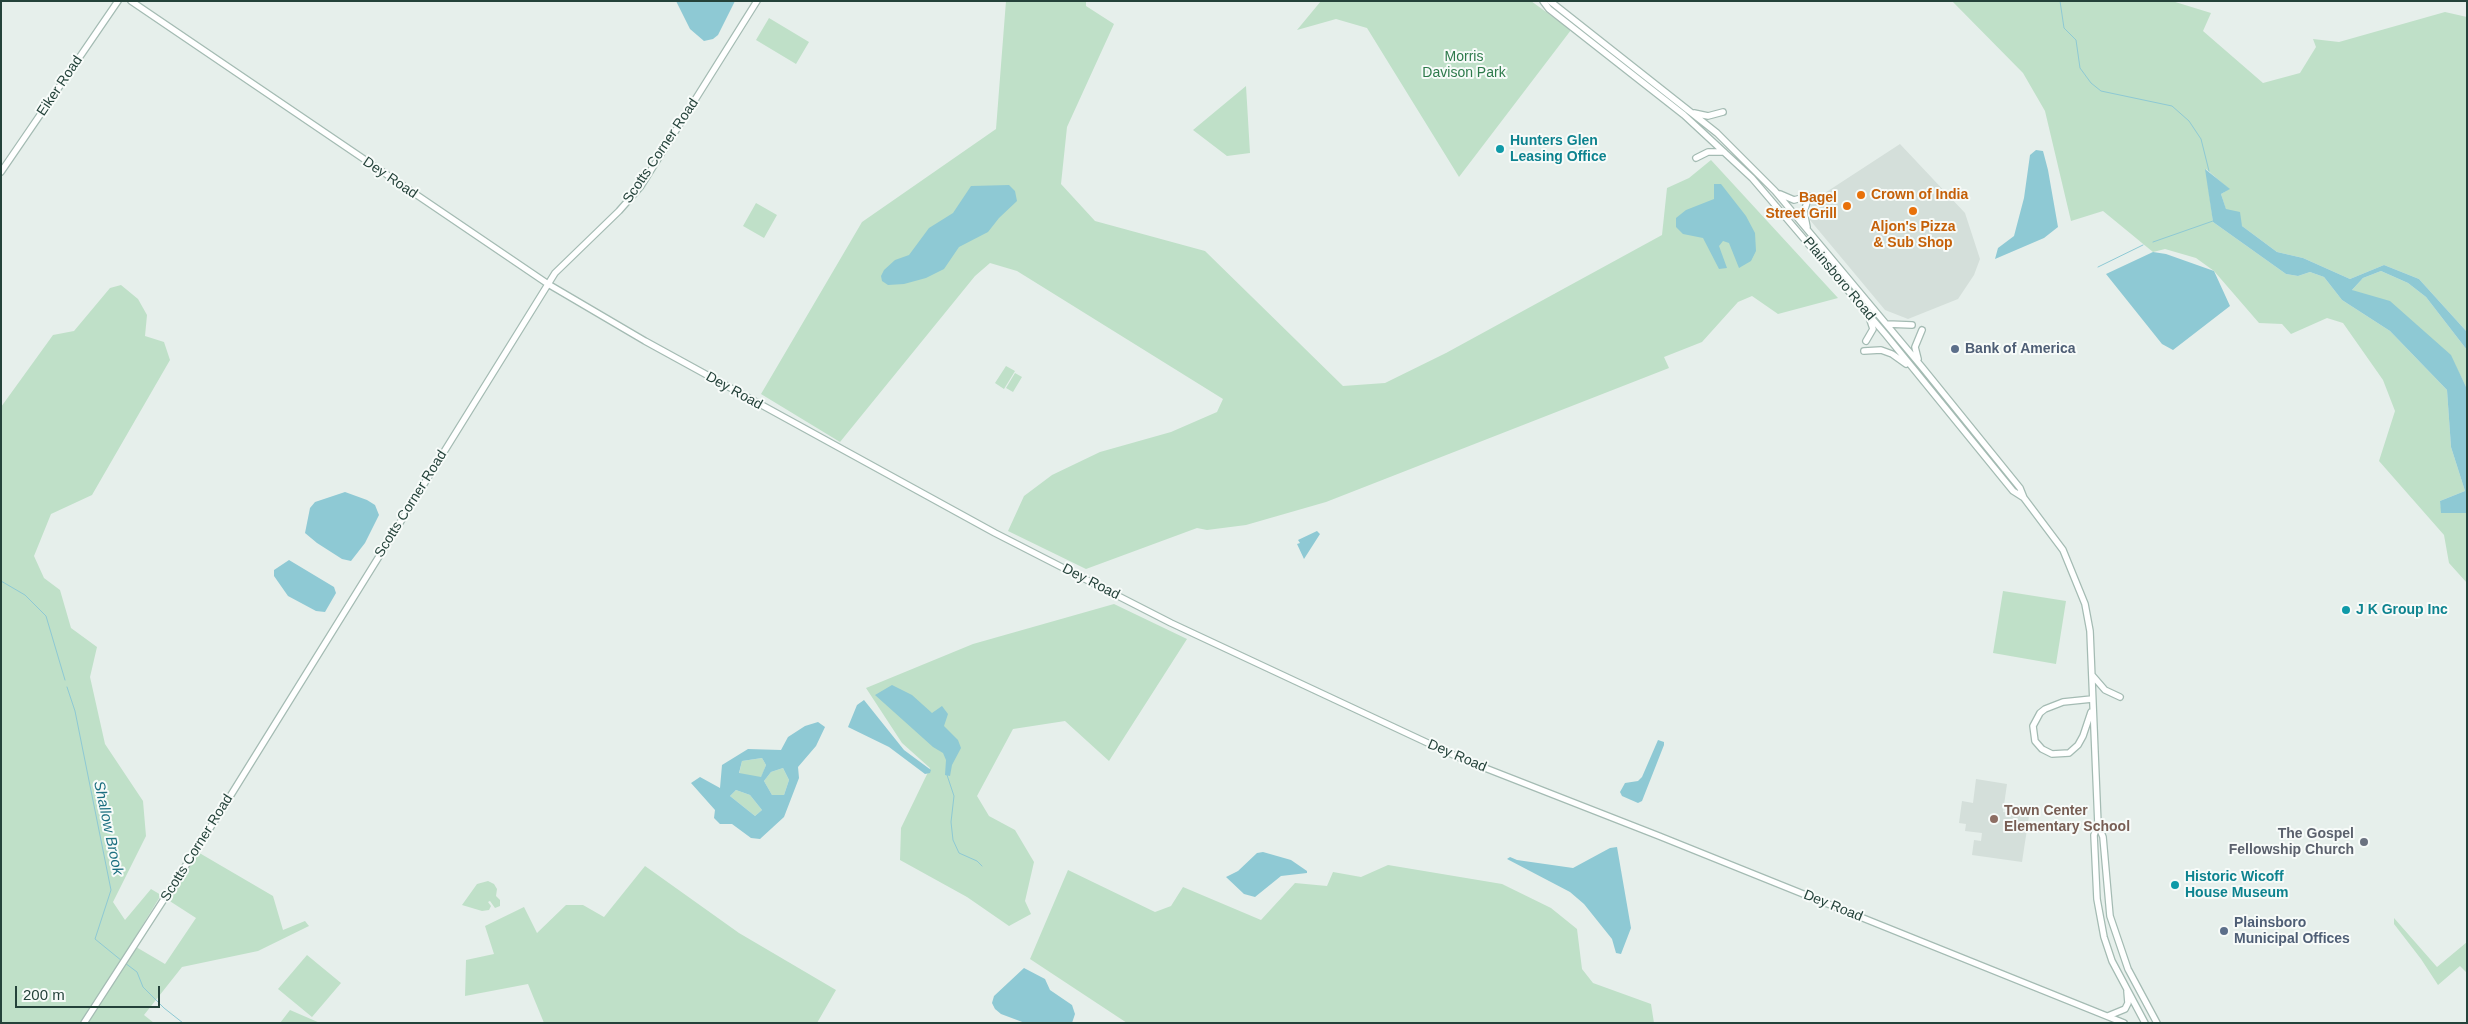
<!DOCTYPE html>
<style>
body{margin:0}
#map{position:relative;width:2468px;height:1024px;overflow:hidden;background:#e6efeb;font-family:Arial,sans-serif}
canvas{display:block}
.frame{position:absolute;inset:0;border:2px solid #24423a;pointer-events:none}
.scale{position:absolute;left:15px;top:986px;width:145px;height:22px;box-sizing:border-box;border:2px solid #24423a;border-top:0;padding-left:6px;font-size:15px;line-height:18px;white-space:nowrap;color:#24423a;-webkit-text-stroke:4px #f7fbf9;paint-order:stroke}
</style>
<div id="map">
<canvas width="2468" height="1024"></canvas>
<div class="frame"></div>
<div class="scale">200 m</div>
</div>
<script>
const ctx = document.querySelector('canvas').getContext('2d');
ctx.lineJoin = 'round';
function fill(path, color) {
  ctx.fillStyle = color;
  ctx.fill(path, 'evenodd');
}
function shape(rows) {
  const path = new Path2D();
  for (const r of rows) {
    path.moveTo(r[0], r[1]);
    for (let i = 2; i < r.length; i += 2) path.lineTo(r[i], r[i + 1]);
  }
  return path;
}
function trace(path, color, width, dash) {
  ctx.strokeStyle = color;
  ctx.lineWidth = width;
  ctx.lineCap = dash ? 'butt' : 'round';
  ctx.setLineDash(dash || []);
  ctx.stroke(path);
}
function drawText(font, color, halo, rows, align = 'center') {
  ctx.font = font + ' Arial,sans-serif';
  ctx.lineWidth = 4;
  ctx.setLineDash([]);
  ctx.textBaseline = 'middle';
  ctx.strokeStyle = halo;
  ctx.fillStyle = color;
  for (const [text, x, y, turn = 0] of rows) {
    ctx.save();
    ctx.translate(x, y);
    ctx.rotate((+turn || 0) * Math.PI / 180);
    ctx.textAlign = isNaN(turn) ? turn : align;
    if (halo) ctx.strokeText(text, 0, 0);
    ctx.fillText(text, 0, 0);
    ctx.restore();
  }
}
fill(shape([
 [1900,144,1965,213,1980,259,1974,275,1958,299,1908,319,1885,310,1810,220,1811,202],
 [1976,779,2007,784,2003,812,2029,816,2022,862,1972,855,1974,840,1981,841,1982,833,1965,831,1966,824,1959,823,1962,801,1973,803]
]), '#d4dfda');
fill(shape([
 [1006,1,1086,1,1086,6,1114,24,1067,127,1061,184,1095,221,1205,251,1343,386,1385,383,1446,353,1662,235,1667,188,1689,178,1711,160,1838,298,1778,314,1752,296,1738,302,1702,342,1664,357,1669,368,1326,502,1246,525,1207,530,1197,528,1086,569,1008,531,1024,496,1052,475,1100,452,1171,432,1217,412,1223,399,1017,271,990,263,975,276,840,442,761,394,862,222,996,129],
 [1321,1,1531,1,1571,30,1459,177,1367,28,1336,19,1297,30],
 [1952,1,2172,1,2211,13,2203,31,2263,83,2300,73,2316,47,2313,39,2339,42,2445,12,2467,17,2467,332,2419,279,2384,265,2350,279,2303,258,2277,252,2242,226,2226,210,2221,194,2229,189,2206,169,2213,222,2286,274,2298,276,2310,272,2324,277,2342,300,2390,331,2447,390,2451,447,2465,491,2440,501,2442,513,2467,513,2467,583,2449,563,2444,535,2379,461,2395,411,2383,380,2343,323,2327,318,2291,334,2282,324,2259,323,2214,271,2196,258,2165,249,2153,252,2103,211,2071,221,2045,111,2023,73],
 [769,18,809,42,796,64,756,40],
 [1246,86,1250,153,1227,156,1193,130],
 [756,203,777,215,764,238,743,226],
 [2381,271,2408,283,2426,297,2467,350,2467,389,2450,355,2352,290,2363,278],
 [121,285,138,299,147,315,145,336,164,342,170,360,92,495,51,514,34,556,44,578,60,590,71,628,97,647,90,677,105,744,143,801,146,836,113,902,125,920,151,889,161,895,131,944,165,964,196,918,165,898,196,851,273,896,283,930,305,921,309,926,258,951,182,967,144,1015,154,1023,1,1023,1,407,53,335,74,331,110,288],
 [1006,366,1015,371,1004,389,995,383],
 [1015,373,1022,377,1013,392,1006,388],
 [2003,591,2066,601,2056,664,1993,653],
 [1114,604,1187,639,1109,761,1065,721,1013,729,977,796,989,816,1015,830,1034,862,1025,901,1031,914,1009,926,967,897,900,860,901,828,930,768,902,743,866,688,973,644],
 [762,758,766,765,761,778,739,774,742,761],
 [783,768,789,780,784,795,772,795,764,781,771,772],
 [736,790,750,795,762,810,755,816,730,796],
 [1388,865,1502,884,1551,908,1577,929,1582,969,1593,983,1651,1004,1654,1023,1127,1023,1030,959,1068,870,1155,912,1171,906,1183,887,1261,920,1295,883,1327,886,1333,872,1361,877],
 [645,866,739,933,836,990,817,1023,544,1023,528,984,465,996,466,960,494,954,485,926,524,907,537,933,566,905,583,905,604,917],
 [488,881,494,884,497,889,496,896,500,900,500,906,495,908,490,901,488,902,491,906,489,910,482,911,462,905,477,884],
 [2394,918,2437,967,2467,942,2467,973,2460,966,2438,985,2421,959,2394,924],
 [307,955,341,983,312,1017,278,989],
 [290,1010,320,1023,280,1023]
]), '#bfe0c8');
fill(shape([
 [676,1,735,1,718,35,713,39,704,41,690,29],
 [2036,150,2043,151,2048,170,2058,227,2044,238,1995,259,1998,248,2014,236,2024,198,2030,155],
 [2205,169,2230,189,2221,194,2226,209,2240,212,2242,226,2277,252,2303,258,2350,279,2384,265,2419,279,2467,332,2467,350,2426,297,2408,283,2381,271,2363,278,2352,290,2390,301,2451,355,2467,389,2467,513,2441,513,2440,501,2465,491,2451,447,2447,390,2390,331,2342,300,2324,277,2310,272,2298,276,2286,274,2213,222],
 [1714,184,1721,184,1746,216,1755,233,1756,251,1751,261,1739,268,1729,243,1723,241,1719,246,1727,268,1719,269,1703,238,1683,234,1676,227,1676,218,1686,210,1714,199],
 [1009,185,1015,191,1017,201,999,218,988,232,959,247,944,269,926,278,904,284,888,285,882,281,881,276,884,270,895,260,909,255,929,228,953,213,971,186],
 [2153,252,2166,254,2214,271,2230,306,2173,350,2162,344,2106,274],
 [345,492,367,500,375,505,379,515,365,543,351,561,342,559,317,543,305,533,310,508,315,502],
 [1317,531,1320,534,1304,559,1297,544,1300,543,1298,540],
 [289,560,334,587,336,593,325,612,316,611,288,596,274,576,274,570],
 [892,685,912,695,932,713,942,706,948,714,944,726,958,740,961,748,952,765,950,776,945,775,946,760,943,753,933,747,875,695],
 [864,700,904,750,931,770,930,773,925,774,889,747,848,727,857,705],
 [818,722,825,727,816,746,798,767,799,778,784,817,760,839,751,838,732,824,720,824,714,818,715,810,691,783,700,777,720,788,722,765,748,749,781,750,788,737,805,726],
 [762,758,766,765,761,777,739,773,742,761],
 [783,768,789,780,784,795,772,795,764,781,771,772],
 [736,790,750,795,762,810,755,816,730,796],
 [1658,740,1664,742,1664,745,1642,801,1638,803,1622,796,1620,792,1625,783,1638,781,1642,777],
 [1617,847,1631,928,1621,954,1616,953,1612,939,1584,904,1570,892,1507,859,1510,857,1517,860,1573,868,1610,848],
 [1263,852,1291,860,1307,871,1307,873,1281,876,1255,897,1244,894,1226,877,1238,871,1257,853],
 [1024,968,1045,979,1050,990,1072,1005,1075,1014,1072,1023,1025,1023,1001,1014,995,1009,992,1003,994,996]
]), '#8ec9d4');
trace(shape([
 [2060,1,2064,28,2076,40,2080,68,2091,83,2101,91,2172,106,2189,121,2201,139,2209,171],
 [2153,242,2213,221],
 [2098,267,2143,245],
 [1,581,25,595,46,616,65,680],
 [67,687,75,711,111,890,95,939,122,961],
 [947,775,954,796,951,822,953,840,959,853,977,861,982,866],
 [125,963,137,972,143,987,164,1008,183,1023]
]), '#8ec9d4', 1);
const secondary = shape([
 [131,1,548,284,645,341,995,533,1171,623,1462,759,1659,836,2124,1023],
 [1543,1,1549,9,1684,115,1752,178,1886,335,2013,491,2024,498],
 [1550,1,1717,133,1775,191,1922,367,2020,488,2024,498,2063,550,2085,604,2090,631,2098,825,2103,837,2110,916,2128,969,2157,1023],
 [1694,113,1708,116,1723,112],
 [1696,158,1708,152,1724,152],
 [1,172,118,1],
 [1780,194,1794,200,1809,196],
 [1807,227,1804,212,1809,196],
 [1887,324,1912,325],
 [1866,341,1873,329,1869,317],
 [1864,351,1881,350,1892,354,1906,364],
 [1918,359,1915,347,1922,330],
 [2092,675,2105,690,2120,697],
 [2091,712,2083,736,2078,745,2069,753,2052,754,2042,749,2035,741,2033,726,2040,713,2045,709,2063,702,2092,699],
 [2098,825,2094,835,2097,899,2104,937,2112,961,2145,1023],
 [2108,1016,2125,1009,2128,1003,2127,991],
 [84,1023,221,811,555,273,619,211,641,186,757,1]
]);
trace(secondary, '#a4bbb3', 8);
trace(secondary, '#fff', 5.5);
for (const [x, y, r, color] of [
 [1500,149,5,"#0f9aa8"],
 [1861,195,5,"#e8710a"],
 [1847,206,5,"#e8710a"],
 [1913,211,5,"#e8710a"],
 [1955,349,5,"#5c6f8a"],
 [2346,610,5,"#0f9aa8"],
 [1994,819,5,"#8d6e63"],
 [2364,842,5,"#6b7280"],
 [2175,885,5,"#0f9aa8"],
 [2224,931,5,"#5c6f8a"]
]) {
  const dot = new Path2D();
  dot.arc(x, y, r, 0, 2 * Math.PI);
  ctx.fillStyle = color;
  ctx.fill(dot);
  trace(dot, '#f7fbf9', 2);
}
drawText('14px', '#2d7a4b', '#f7fbf9', [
 ["Morris",1464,57],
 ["Davison Park",1464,73]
]);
drawText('14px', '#24423a', '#f7fbf9', [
 ["Eiker Road",60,86,-56],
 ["Scotts Corner Road",661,151,-56],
 ["Dey Road",390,178,34],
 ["Plainsboro Road",1839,279,50],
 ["Dey Road",734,391,29],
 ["Scotts Corner Road",411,504,-58],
 ["Dey Road",1091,582,27],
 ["Dey Road",1457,756,23],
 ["Scotts Corner Road",197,848,-58],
 ["Dey Road",1833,906,22]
]);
drawText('bold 14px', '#0d838f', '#f7fbf9', [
 ["Hunters Glen",1510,141],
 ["Leasing Office",1510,157],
 ["J K Group Inc",2356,610],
 ["Historic Wicoff",2185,877],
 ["House Museum",2185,893]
], 'left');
drawText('bold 14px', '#c56008', '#f7fbf9', [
 ["Crown of India",1871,195],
 ["Bagel",1837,198,"right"],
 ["Street Grill",1837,214,"right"],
 ["Aljon's Pizza",1913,227,"center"],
 ["& Sub Shop",1913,243,"center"]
], 'left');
drawText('bold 14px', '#4e5e75', '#f7fbf9', [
 ["Bank of America",1965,349],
 ["Plainsboro",2234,923],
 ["Municipal Offices",2234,939]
], 'left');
drawText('bold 14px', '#785e54', '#f7fbf9', [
 ["Town Center",2004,811],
 ["Elementary School",2004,827]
], 'left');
drawText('bold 14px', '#5b616d', '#f7fbf9', [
 ["The Gospel",2354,834],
 ["Fellowship Church",2354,850]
], 'right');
drawText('italic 15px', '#1c6f80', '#f7fbf9', [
 ["Shallow Brook",108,828,78]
]);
</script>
